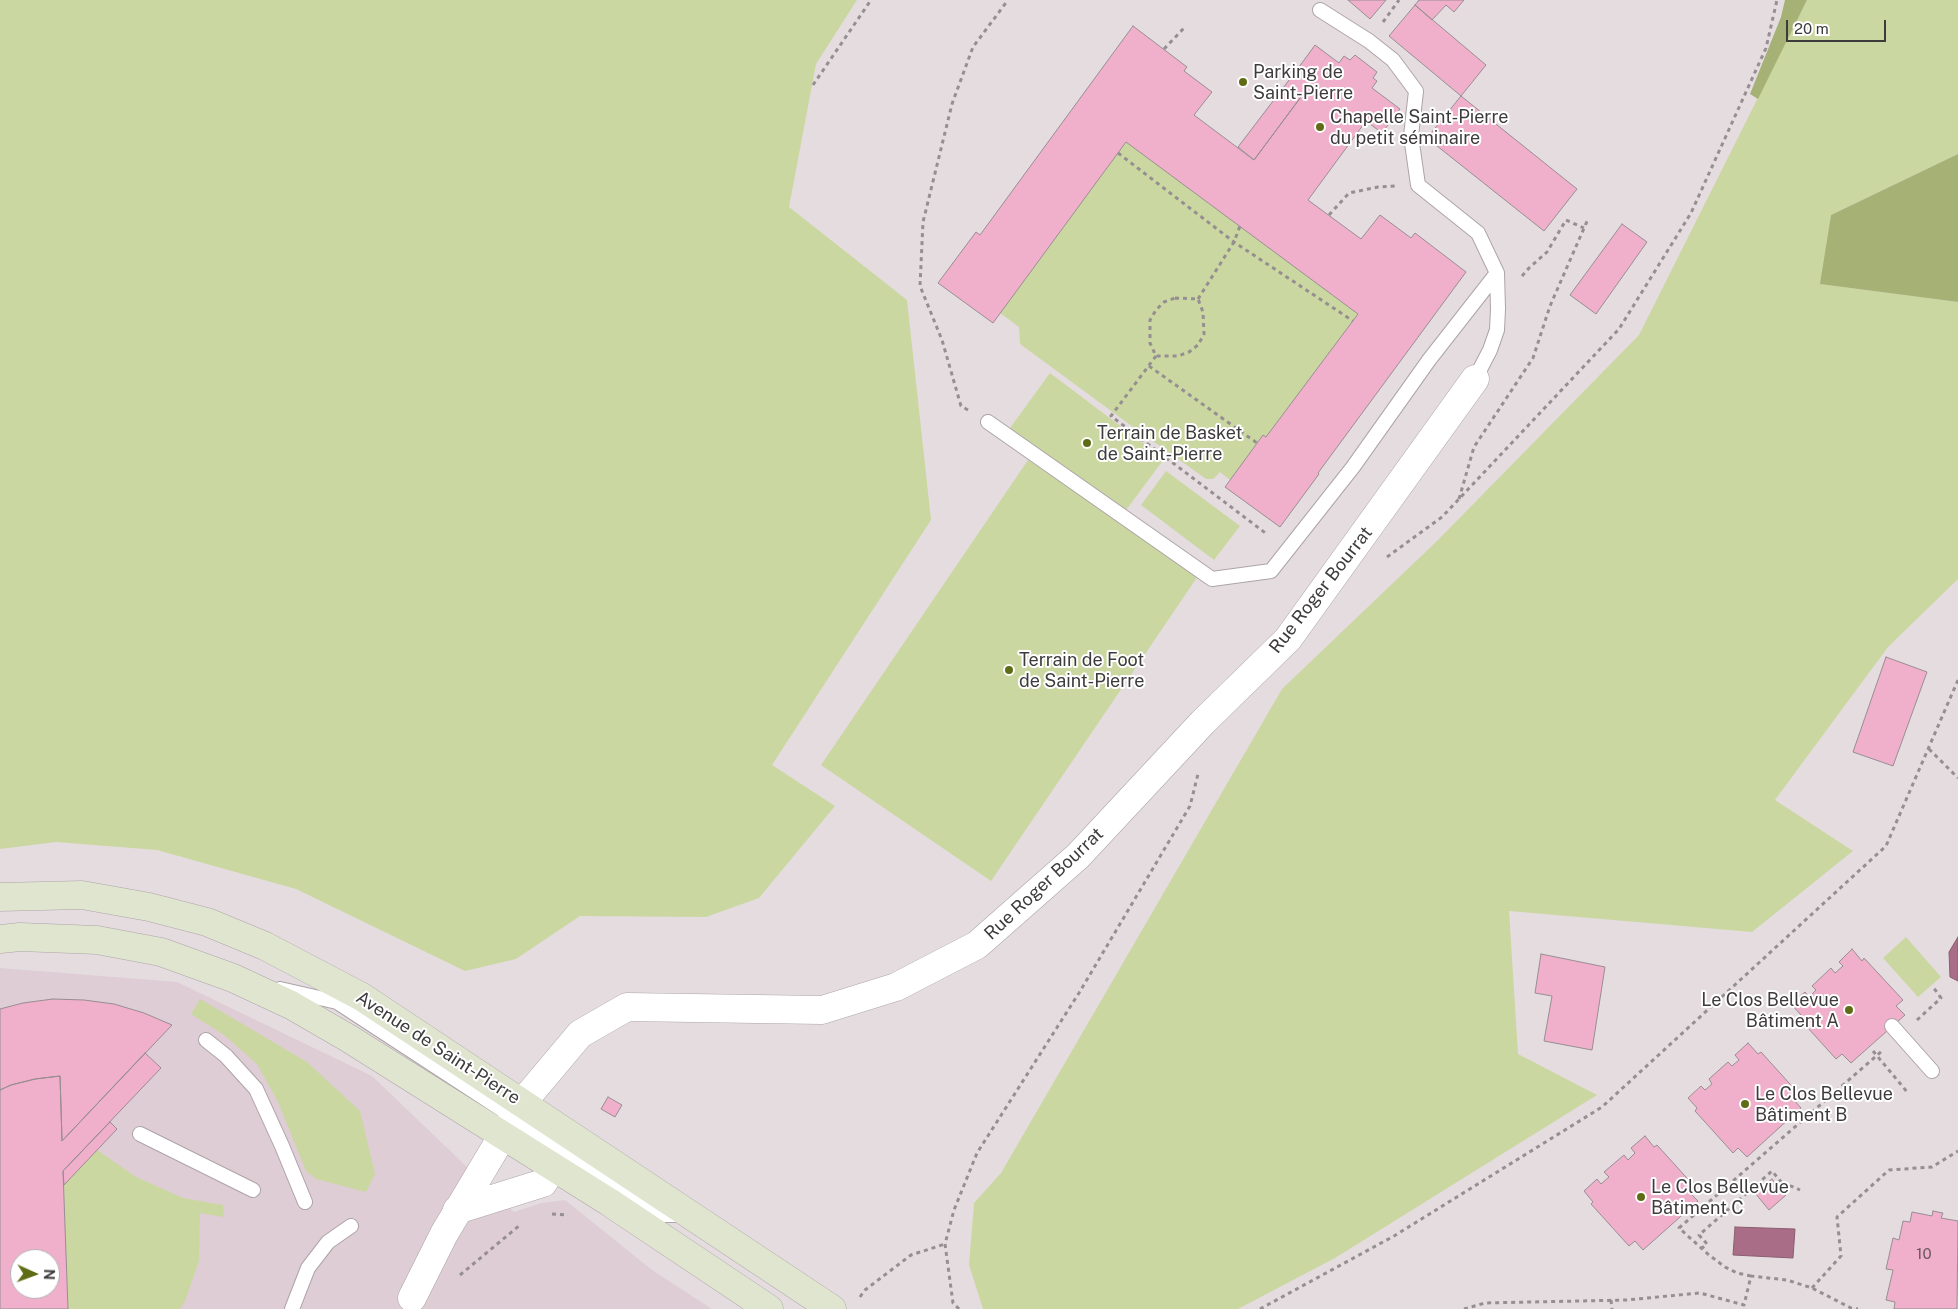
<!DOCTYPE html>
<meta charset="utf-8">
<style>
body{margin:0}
#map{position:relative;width:1958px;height:1309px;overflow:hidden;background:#e5dce0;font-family:"Public Sans",sans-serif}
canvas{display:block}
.north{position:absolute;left:10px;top:1249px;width:50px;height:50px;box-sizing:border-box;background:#fff;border:1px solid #b2b1b1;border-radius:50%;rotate:92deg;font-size:14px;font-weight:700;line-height:20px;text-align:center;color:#3e3b3c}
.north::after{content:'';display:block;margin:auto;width:18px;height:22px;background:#5f6c15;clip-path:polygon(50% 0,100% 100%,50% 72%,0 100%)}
.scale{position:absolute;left:1786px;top:20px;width:100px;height:22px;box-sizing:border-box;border:2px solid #3e3b3c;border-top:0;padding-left:6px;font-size:15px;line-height:18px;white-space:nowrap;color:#3e3b3c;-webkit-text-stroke:4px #fff;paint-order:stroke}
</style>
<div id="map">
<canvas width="1958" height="1309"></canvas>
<div class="north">N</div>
<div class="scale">20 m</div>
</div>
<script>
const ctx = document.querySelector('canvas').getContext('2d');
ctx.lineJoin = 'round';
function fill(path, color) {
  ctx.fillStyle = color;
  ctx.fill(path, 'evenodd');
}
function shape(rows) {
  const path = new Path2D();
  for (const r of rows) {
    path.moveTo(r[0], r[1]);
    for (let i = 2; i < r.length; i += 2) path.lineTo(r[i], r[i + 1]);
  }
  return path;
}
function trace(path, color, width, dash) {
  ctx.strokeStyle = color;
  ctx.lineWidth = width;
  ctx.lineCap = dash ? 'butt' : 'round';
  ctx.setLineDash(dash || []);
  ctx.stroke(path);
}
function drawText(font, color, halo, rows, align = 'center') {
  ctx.font = font + ' "Public Sans",sans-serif';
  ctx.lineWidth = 4;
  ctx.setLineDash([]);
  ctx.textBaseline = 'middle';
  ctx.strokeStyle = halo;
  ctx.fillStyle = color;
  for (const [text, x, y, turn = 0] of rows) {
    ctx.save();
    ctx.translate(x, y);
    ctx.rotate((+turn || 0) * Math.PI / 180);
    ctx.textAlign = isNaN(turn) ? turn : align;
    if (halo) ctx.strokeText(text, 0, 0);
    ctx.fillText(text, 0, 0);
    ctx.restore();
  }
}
fill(shape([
 [0,968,177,982,372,1076,514,1212,542,1203,565,1200,652,1270,712,1309,0,1309],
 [20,1259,50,1259,50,1289,20,1289]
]), '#decdd4');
fill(shape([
 [0,0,857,0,816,64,789,207,907,300,931,520,772,765,835,806,759,898,706,917,580,916,516,959,465,971,296,889,157,850,56,842,0,849],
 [1807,0,1958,0,1958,154,1831,215,1821,284,1958,302,1958,579,1888,647,1775,800,1853,851,1752,932,1509,911,1518,1054,1597,1095,1335,1258,1238,1309,983,1309,969,1265,974,1203,1001,1173,1282,689,1437,541,1639,335],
 [1126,142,1358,314,1266,437,1263,435,1230,480,1220,472,1213,479,1206,479,1118,416,1020,344,1019,327,1000,313],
 [1050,373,1164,459,1124,513,1010,428],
 [1028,460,1198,576,991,881,821,765],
 [1166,471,1240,526,1214,560,1141,505],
 [1906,937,1941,977,1918,997,1883,958],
 [200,999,307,1062,360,1111,375,1174,366,1192,316,1179,306,1171,278,1102,257,1064,224,1035,191,1014],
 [97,1150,136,1177,183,1198,223,1205,224,1217,200,1213,199,1261,185,1301,180,1309,68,1309,64,1185]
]), '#cbd7a0');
fill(shape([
 [1785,0,1807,0,1758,99,1750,94,1781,17],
 [1958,154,1958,302,1820,284,1831,215]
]), '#a5b175');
const water = shape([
 [1958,937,1958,981,1950,977,1949,952,1958,937],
 [1735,1227,1795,1229,1793,1258,1733,1255,1735,1227]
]);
fill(water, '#a96d87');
trace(water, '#895e70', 1);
const building = shape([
 [1348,0,1386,0,1370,19,1348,0],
 [1419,0,1464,0,1454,12,1446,5,1432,20,1415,5,1419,0],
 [1415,5,1486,65,1461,96,1389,36,1415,5],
 [1133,26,1187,67,1184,71,1212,92,1194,115,1254,160,1315,78,1299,67,1315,45,1339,63,1344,56,1350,60,1355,55,1377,72,1373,78,1377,81,1372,88,1400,109,1382,133,1366,121,1308,200,1361,239,1380,215,1411,238,1415,233,1466,272,1318,473,1319,474,1280,527,1225,487,1263,435,1266,437,1358,314,1126,142,993,323,938,283,976,232,980,235,1133,26],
 [1299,67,1315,78,1254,160,1238,147,1299,67],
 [1461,96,1577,189,1544,231,1427,138,1461,96],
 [1622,224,1647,242,1596,314,1570,295,1622,224],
 [1886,657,1927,672,1893,766,1853,752,1886,657],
 [1852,949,1862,961,1864,958,1903,1000,1896,1006,1905,1015,1851,1063,1842,1054,1836,1059,1798,1017,1801,1015,1791,1004,1805,992,1809,997,1816,990,1812,986,1831,968,1835,973,1843,966,1839,962,1852,949],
 [1541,954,1605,967,1592,1050,1544,1041,1552,996,1535,993,1541,954],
 [53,999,84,1000,114,1004,144,1013,172,1025,62,1141,60,1076,35,1079,11,1085,0,1090,0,1009,23,1003,53,999],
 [1748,1043,1758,1054,1761,1052,1799,1094,1793,1099,1801,1108,1747,1157,1738,1148,1733,1153,1695,1111,1697,1108,1688,1098,1701,1086,1705,1090,1712,1084,1709,1079,1728,1062,1732,1066,1739,1060,1735,1055,1748,1043],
 [145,1053,161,1068,63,1171,68,1309,0,1309,0,1090,11,1085,35,1079,60,1076,62,1141,145,1053],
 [20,1259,50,1259,50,1289,20,1289,20,1259],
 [608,1097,622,1105,615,1117,601,1109,608,1097],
 [110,1122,117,1129,64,1185,63,1171,110,1122],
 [1645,1136,1654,1147,1657,1145,1695,1187,1689,1192,1698,1201,1643,1250,1635,1241,1629,1246,1591,1204,1593,1202,1584,1191,1597,1179,1601,1184,1609,1177,1604,1172,1624,1155,1628,1160,1635,1153,1631,1148,1645,1136],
 [1772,1179,1786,1195,1769,1210,1755,1193,1772,1179],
 [1933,1211,1943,1213,1941,1218,1958,1221,1957,1309,1894,1309,1895,1302,1886,1300,1893,1270,1886,1269,1893,1238,1899,1240,1903,1221,1910,1222,1912,1212,1932,1216,1933,1211]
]);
fill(building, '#f0afca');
trace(building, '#978e91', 1);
const lane = shape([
 [1320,10,1369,41,1393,60,1416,91,1411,136,1418,185,1478,233,1497,273,1498,309,1497,330,1490,350,1475,379],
 [988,422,1212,579,1271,571,1353,467,1429,360,1497,273],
 [280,989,337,1002,513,1117,659,1215,683,1215],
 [1892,1026,1932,1071],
 [206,1040,226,1056,256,1089,282,1146,305,1202],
 [140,1134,253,1190],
 [292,1309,308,1268,328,1242,351,1226]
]);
const street = shape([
 [457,1210,543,1183,572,1137],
 [412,1298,444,1234,522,1103,580,1034,627,1007,822,1010,896,987,977,945,1078,856,1203,722,1288,639,1475,379]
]);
const secondary = shape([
 [0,897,82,895,149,907,207,922,265,946,362,997,832,1309],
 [0,939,20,937,97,940,161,952,233,978,291,1005,348,1038,609,1202,769,1309]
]);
trace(lane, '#ada4a8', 16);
trace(street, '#ada4a8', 29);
trace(secondary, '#ada4a8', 29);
trace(shape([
 [1383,22,1399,0],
 [1164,49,1184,28],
 [813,85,871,0],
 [1118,153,1234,242,1353,321],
 [1329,215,1349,193,1378,187,1395,186],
 [1522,276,1529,268,1547,252,1566,220,1584,228],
 [1175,298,1198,299,1203,312,1204,334,1198,345,1189,352,1178,356,1156,356,1150,343,1150,320,1156,310,1164,302,1175,298],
 [1198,299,1234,242,1240,226],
 [1156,356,1111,416,1268,535],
 [1149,366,1257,443],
 [968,410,961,406,942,340,920,286,923,222,952,104,973,47,1008,0],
 [1459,499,1474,447,1533,358,1550,306,1588,219],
 [1387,557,1442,517,1619,329,1691,213,1766,48,1777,0],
 [1929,749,1958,778],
 [1917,1020,1941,998,1933,987],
 [1873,1051,1908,1093],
 [552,1214,568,1215],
 [1701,1249,1707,1244,1699,1235,1772,1171,1787,1189,1791,1186,1800,1190],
 [460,1275,520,1225],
 [1751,1276,1737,1273,1725,1267,1709,1255,1679,1228,1882,1051],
 [1812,1288,1841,1256,1837,1217,1889,1170,1932,1167,1958,1151],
 [860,1297,865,1290,911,1255,945,1244],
 [1611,1300,1612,1309],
 [959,1309,953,1303,945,1244,954,1210,977,1153,1079,993,1190,806,1198,774],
 [1260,1309,1394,1236,1602,1107,1886,846,1958,680],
 [1464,1309,1485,1303,1626,1300,1700,1293,1744,1305,1751,1276,1787,1280,1812,1288,1851,1308,1858,1309]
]), '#958f92', 3, [4, 4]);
trace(lane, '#fff', 14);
trace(street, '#fff', 28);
trace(secondary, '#e0e5cf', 28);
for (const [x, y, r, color] of [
 [1243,82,5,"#5f6c15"],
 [1320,127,5,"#5f6c15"],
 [1087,443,5,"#5f6c15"],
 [1009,670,5,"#5f6c15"],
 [1849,1010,5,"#5f6c15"],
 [1745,1104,5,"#5f6c15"],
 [1641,1197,5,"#5f6c15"]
]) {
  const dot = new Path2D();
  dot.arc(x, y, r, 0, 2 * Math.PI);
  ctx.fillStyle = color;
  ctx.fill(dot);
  trace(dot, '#fff', 2);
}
drawText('15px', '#6a5860', null, [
 ["10",1924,1254]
]);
drawText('18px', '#3e3b3c', '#fff', [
 ["Parking de",1253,72],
 ["Saint-Pierre",1253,93],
 ["Chapelle Saint-Pierre",1330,117],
 ["du petit séminaire",1330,138],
 ["Terrain de Basket",1097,433],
 ["de Saint-Pierre",1097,454],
 ["Terrain de Foot",1019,660],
 ["de Saint-Pierre",1019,681],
 ["Le Clos Bellevue",1839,1000,"right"],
 ["Bâtiment A",1839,1021,"right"],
 ["Le Clos Bellevue",1755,1094],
 ["Bâtiment B",1755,1115],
 ["Le Clos Bellevue",1651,1187],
 ["Bâtiment C",1651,1208]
], 'left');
drawText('18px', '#3e3b3c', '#fff', [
 ["Rue Roger Bourrat",1321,590,-52],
 ["Rue Roger Bourrat",1044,884,-43],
 ["Avenue de Saint-Pierre",438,1048,33]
]);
</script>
